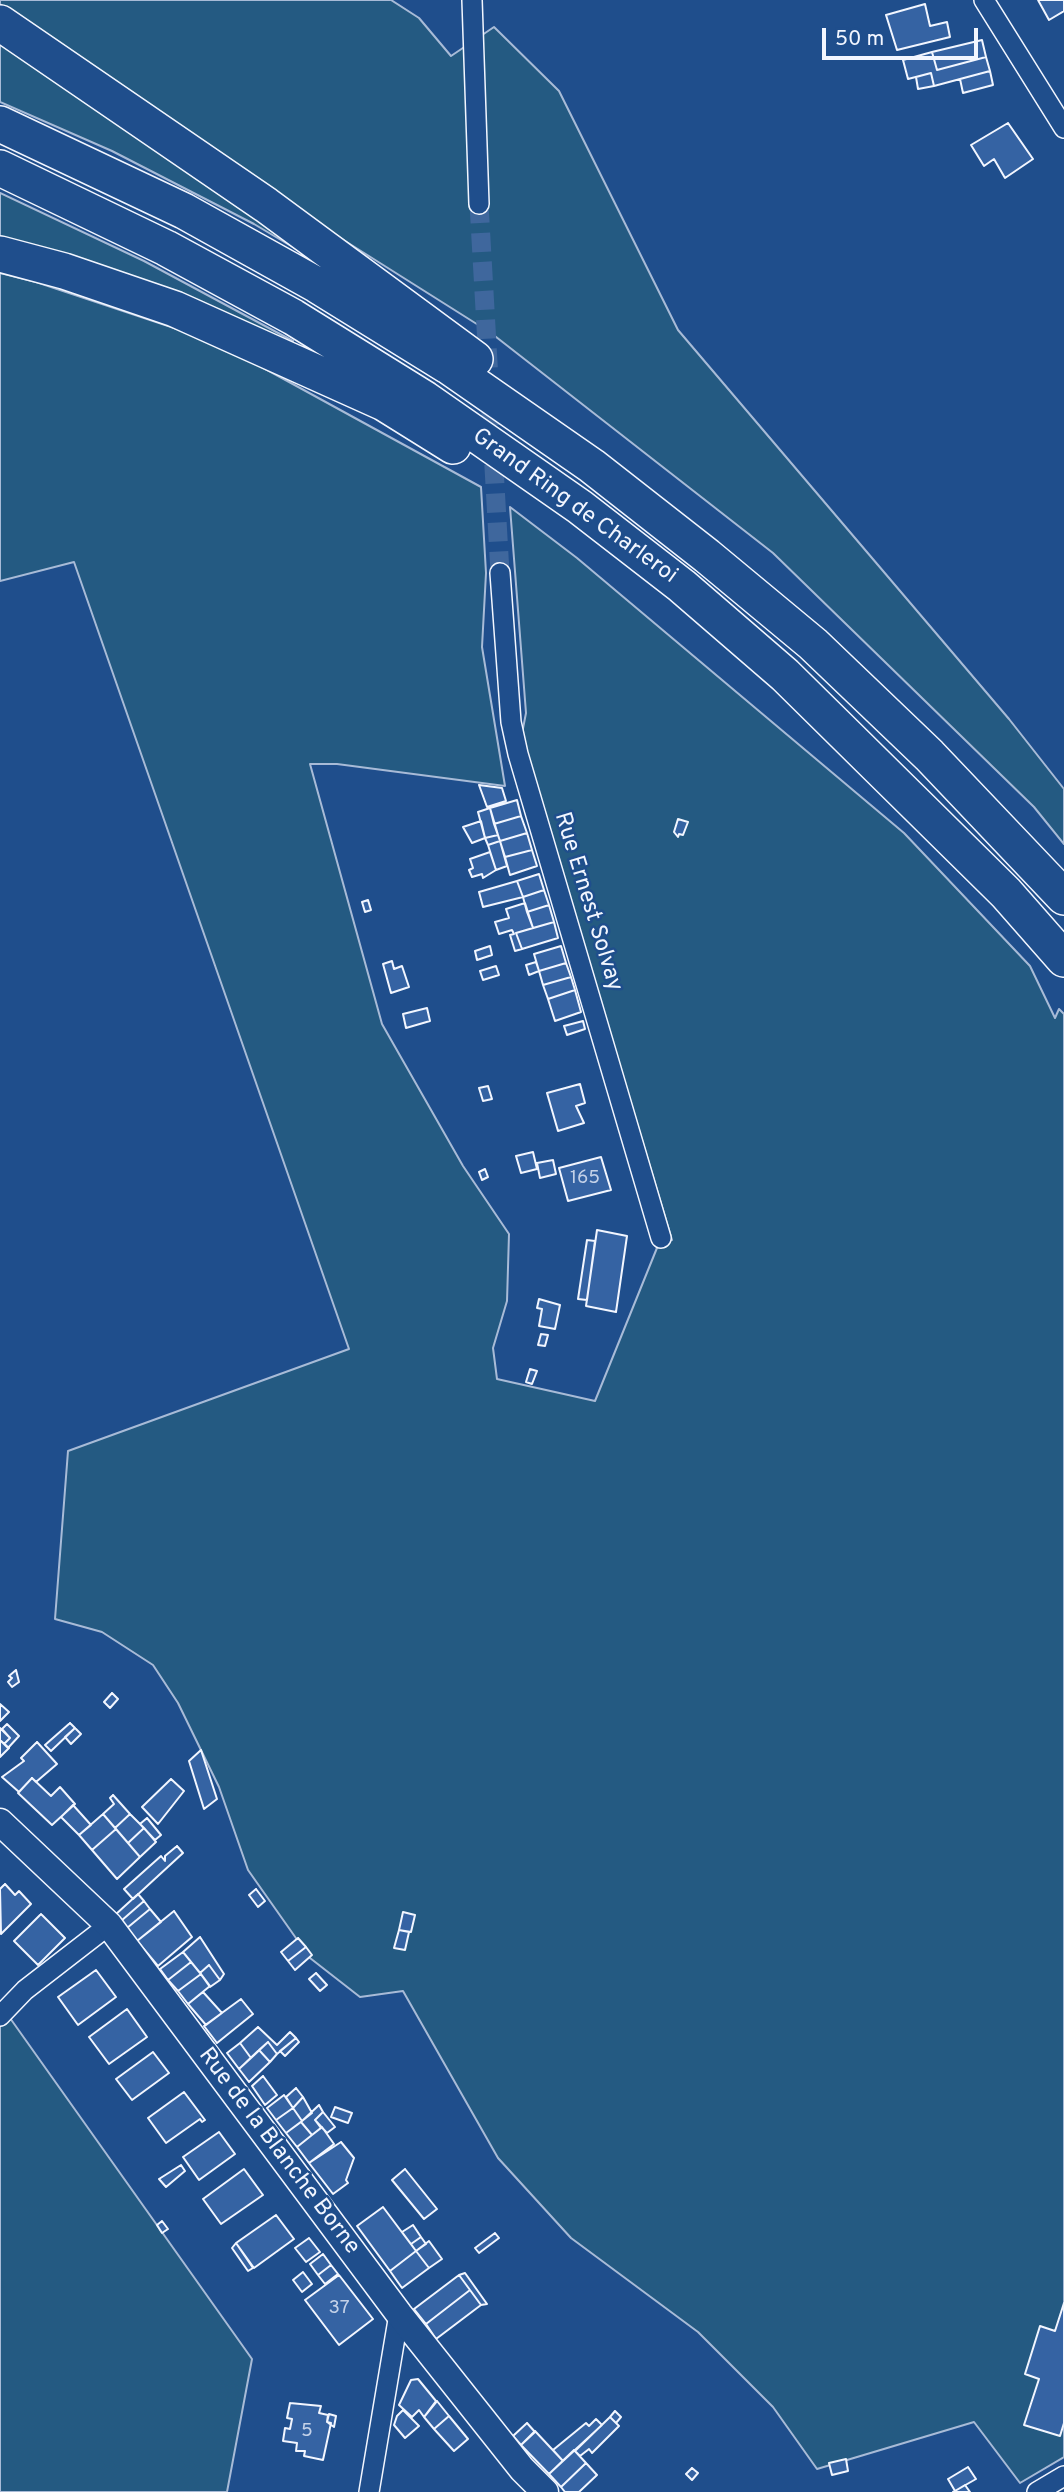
<!DOCTYPE html>
<style>
body{margin:0}
#map{position:relative;width:1064px;height:2492px;overflow:hidden;background:#1f4e8c;font-family:Overpass,sans-serif}
canvas{display:block}
.scale{position:absolute;left:822px;top:28px;width:156px;height:32px;box-sizing:border-box;border:4px solid #f2f6ff;border-top:0;padding-left:9px;font-size:21px;line-height:24px;white-space:nowrap;color:#f2f6ff;-webkit-text-stroke:5px #1f4e8c;paint-order:stroke}
</style>
<div id="map">
<canvas width="1064" height="2492"></canvas>
<div class="scale">50 m</div>
</div>
<script>
const ctx = document.querySelector('canvas').getContext('2d');
ctx.lineJoin = 'round';
function fill(path, color) {
  ctx.fillStyle = color;
  ctx.fill(path, 'evenodd');
}
function shape(rows) {
  const path = new Path2D();
  for (const r of rows) {
    path.moveTo(r[0], r[1]);
    for (let i = 2; i < r.length; i += 2) path.lineTo(r[i], r[i + 1]);
  }
  return path;
}
function trace(path, color, width, dash) {
  ctx.strokeStyle = color;
  ctx.lineWidth = width;
  ctx.lineCap = dash ? 'butt' : 'round';
  ctx.setLineDash(dash || []);
  ctx.stroke(path);
}
function drawText(font, color, halo, rows, align = 'center') {
  ctx.font = font + ' Overpass,sans-serif';
  ctx.lineWidth = 5;
  ctx.setLineDash([]);
  ctx.textBaseline = 'middle';
  ctx.strokeStyle = halo;
  ctx.fillStyle = color;
  for (const [text, x, y, turn = 0] of rows) {
    ctx.save();
    ctx.translate(x, y);
    ctx.rotate((+turn || 0) * Math.PI / 180);
    ctx.textAlign = isNaN(turn) ? turn : align;
    if (halo) ctx.strokeText(text, 0, 0);
    ctx.fillText(text, 0, 0);
    ctx.restore();
  }
}
const green = shape([
 [0,0,391,0,419,18,451,56,494,27,559,91,678,330,1009,719,1064,789,1064,844,1034,807,773,553,491,333,288,205,0,4,0,0],
 [0,40,318,262,254,224,112,151,0,102,0,40],
 [0,193,144,261,293,341,291,344,206,305,0,237,0,193],
 [0,273,36,282,216,342,481,487,486,573,482,647,505,786,337,764,310,764,382,1024,463,1166,509,1234,507,1301,493,1348,497,1379,595,1401,661,1238,672,1240,596,987,518,754,526,713,510,507,577,558,904,833,1030,966,1055,1018,1059,1009,1064,1014,1064,2457,1020,2483,974,2422,817,2469,773,2407,698,2332,571,2238,498,2158,403,1991,360,1997,310,1958,248,1870,219,1787,178,1703,153,1665,102,1632,55,1619,68,1451,349,1349,74,562,0,581,0,273],
 [5,2011,252,2359,227,2492,0,2492,0,2016,5,2011]
]);
fill(green, '#245a82');
trace(green, '#a8bbd7', 2);
const building = shape([
 [1038,0,1064,0,1064,11,1049,20,1038,0],
 [925,4,930,26,947,22,950,37,897,50,886,15,925,4],
 [982,40,986,57,937,70,932,52,982,40],
 [932,52,937,70,986,57,990,71,934,86,931,73,908,79,903,60,932,52],
 [990,71,993,85,963,93,960,79,990,71],
 [931,73,934,86,918,89,916,77,931,73],
 [1008,123,1033,159,1005,178,994,159,984,166,971,145,1008,123],
 [479,785,502,788,506,801,487,807,479,785],
 [517,800,521,816,494,824,490,808,517,800],
 [490,808,498,835,485,838,478,812,490,808],
 [521,816,527,833,500,841,494,824,521,816],
 [678,819,688,822,683,835,679,834,678,837,674,832,678,819],
 [481,821,485,838,472,843,463,827,481,821],
 [527,833,532,850,505,857,500,841,527,833],
 [498,835,500,841,488,845,485,838,498,835],
 [500,841,507,866,496,870,488,845,500,841],
 [532,850,537,866,510,875,505,857,532,850],
 [490,852,496,870,483,878,482,874,472,877,469,870,473,868,470,859,490,852],
 [539,874,544,890,523,897,517,881,539,874],
 [517,881,523,897,483,907,479,892,517,881],
 [544,890,549,905,527,912,523,897,544,890],
 [368,900,371,910,365,912,362,902,368,900],
 [525,903,533,928,516,933,522,949,515,951,510,935,514,934,512,930,499,934,495,922,509,918,506,909,525,903],
 [549,905,554,922,533,928,527,912,549,905],
 [554,922,558,938,522,949,516,933,554,922],
 [490,946,492,955,477,960,475,951,490,946],
 [561,946,566,963,539,971,534,954,561,946],
 [392,961,394,969,402,966,409,987,391,993,383,964,392,961],
 [536,962,539,971,529,975,526,965,536,962],
 [566,963,571,977,543,985,539,971,566,963],
 [496,966,499,975,483,980,480,971,496,966],
 [571,977,575,990,548,999,543,985,571,977],
 [575,990,581,1012,555,1021,548,999,575,990],
 [427,1008,430,1021,406,1028,403,1014,427,1008],
 [583,1021,585,1029,567,1035,564,1026,583,1021],
 [580,1084,585,1103,576,1106,584,1123,558,1131,547,1093,580,1084],
 [488,1086,492,1099,483,1101,479,1088,488,1086],
 [533,1152,537,1169,521,1173,516,1156,533,1152],
 [601,1157,611,1190,568,1201,559,1168,601,1157],
 [553,1160,556,1174,540,1178,537,1163,553,1160],
 [485,1169,488,1177,482,1180,479,1172,485,1169],
 [597,1230,627,1236,616,1312,586,1306,597,1230],
 [587,1240,595,1241,587,1300,578,1299,587,1240],
 [539,1299,560,1305,555,1329,539,1326,542,1309,537,1308,539,1299],
 [541,1334,548,1335,545,1346,538,1345,541,1334],
 [530,1369,537,1371,532,1384,526,1382,530,1369],
 [16,1670,19,1682,12,1687,8,1682,12,1678,9,1676,16,1670],
 [112,1693,118,1699,110,1708,104,1702,112,1693],
 [0,1704,9,1712,0,1721,0,1704],
 [70,1723,75,1728,51,1751,45,1745,70,1723],
 [7,1724,19,1736,8,1748,4,1744,10,1738,2,1729,7,1724],
 [0,1728,10,1738,4,1744,0,1740,0,1728],
 [75,1728,81,1734,71,1744,65,1737,75,1728],
 [0,1740,9,1748,0,1757,0,1740],
 [37,1742,57,1764,36,1782,32,1778,19,1792,2,1777,24,1761,21,1758,37,1742],
 [201,1750,217,1799,204,1809,189,1761,201,1750],
 [32,1778,51,1796,60,1787,75,1804,52,1825,18,1793,32,1778],
 [171,1779,184,1791,158,1824,142,1807,171,1779],
 [113,1795,130,1814,115,1828,103,1814,114,1804,110,1798,113,1795],
 [73,1805,91,1825,79,1835,61,1817,73,1805],
 [103,1814,116,1829,92,1850,79,1835,103,1814],
 [130,1814,144,1828,128,1843,115,1828,130,1814],
 [147,1818,161,1835,155,1840,140,1824,147,1818],
 [144,1828,156,1842,140,1857,128,1843,144,1828],
 [116,1829,140,1857,117,1879,92,1850,116,1829],
 [177,1846,183,1853,133,1899,124,1889,161,1856,165,1861,165,1856,177,1846],
 [5,1884,15,1895,19,1891,31,1904,1,1934,0,1889,5,1884],
 [256,1889,265,1901,258,1907,249,1895,256,1889],
 [138,1894,144,1901,121,1921,115,1915,138,1894],
 [144,1901,150,1909,127,1928,121,1921,144,1901],
 [150,1909,161,1922,137,1941,127,1928,150,1909],
 [174,1911,192,1937,158,1966,137,1941,174,1911],
 [403,1912,415,1915,411,1932,399,1930,403,1912],
 [41,1914,65,1938,38,1965,14,1941,41,1914],
 [399,1930,409,1932,405,1950,394,1948,399,1930],
 [200,1937,224,1974,220,1980,209,1965,200,1973,183,1952,200,1937],
 [298,1938,306,1947,288,1961,281,1952,298,1938],
 [306,1947,312,1955,295,1970,288,1961,306,1947],
 [183,1952,191,1962,168,1980,160,1969,183,1952],
 [191,1962,201,1974,178,1991,168,1980,191,1962],
 [209,1965,220,1980,210,1987,200,1973,209,1965],
 [96,1970,116,1997,78,2025,58,1997,96,1970],
 [316,1973,327,1985,320,1991,309,1979,316,1973],
 [201,1974,210,1986,188,2004,178,1991,201,1974],
 [203,1992,222,2013,206,2025,188,2004,203,1992],
 [241,1999,253,2014,217,2043,204,2026,241,1999],
 [127,2009,147,2037,109,2064,89,2037,127,2009],
 [258,2027,277,2045,290,2032,296,2038,277,2054,268,2042,251,2058,240,2043,258,2027],
 [296,2038,299,2042,285,2056,280,2051,296,2038],
 [268,2042,277,2054,270,2062,259,2050,268,2042],
 [240,2043,251,2058,239,2069,227,2053,240,2043],
 [259,2050,270,2062,249,2082,239,2069,259,2050],
 [153,2052,169,2073,132,2100,116,2079,153,2052],
 [263,2076,277,2095,265,2105,252,2086,263,2076],
 [296,2088,303,2097,293,2108,286,2097,296,2088],
 [184,2092,205,2120,202,2122,200,2119,166,2143,148,2118,184,2092],
 [284,2095,293,2108,276,2120,267,2108,284,2095],
 [303,2097,312,2113,302,2121,293,2108,303,2097],
 [319,2105,323,2112,315,2120,321,2128,312,2135,301,2122,319,2105],
 [335,2107,352,2113,348,2123,331,2117,335,2107],
 [293,2108,302,2121,286,2133,276,2120,293,2108],
 [323,2112,335,2127,327,2133,315,2120,323,2112],
 [301,2122,312,2135,297,2147,286,2133,301,2122],
 [322,2127,334,2144,309,2163,297,2147,322,2127],
 [219,2132,235,2154,199,2180,183,2157,219,2132],
 [341,2142,354,2158,346,2180,348,2183,333,2194,309,2163,341,2142],
 [181,2165,185,2171,166,2187,159,2179,181,2165],
 [244,2169,263,2195,221,2224,203,2199,244,2169],
 [405,2169,437,2209,424,2219,392,2180,405,2169],
 [383,2207,416,2251,390,2271,357,2226,383,2207],
 [276,2215,294,2239,254,2268,236,2243,276,2215],
 [162,2221,168,2229,162,2233,157,2225,162,2221],
 [413,2225,421,2237,411,2244,402,2232,413,2225],
 [495,2233,499,2238,479,2253,475,2248,495,2233],
 [421,2237,426,2244,416,2251,411,2244,421,2237],
 [309,2238,320,2252,306,2262,295,2248,309,2238],
 [429,2241,442,2259,429,2268,416,2251,429,2241],
 [236,2243,253,2268,248,2271,232,2248,236,2243],
 [416,2251,429,2268,402,2288,390,2271,416,2251],
 [323,2254,331,2265,318,2275,310,2264,323,2254],
 [331,2265,338,2274,325,2284,318,2275,331,2265],
 [303,2272,312,2284,302,2292,293,2280,303,2272],
 [465,2273,487,2304,481,2305,459,2275,465,2273],
 [339,2275,373,2319,339,2345,305,2300,339,2275],
 [459,2275,470,2290,426,2324,414,2309,459,2275],
 [470,2290,481,2305,436,2339,426,2324,470,2290],
 [1064,2303,1064,2423,1060,2436,1024,2425,1039,2379,1025,2374,1040,2326,1055,2331,1064,2303],
 [418,2379,436,2401,424,2417,419,2410,412,2417,399,2405,411,2380,418,2379],
 [437,2401,449,2416,434,2429,424,2417,437,2401],
 [290,2403,321,2406,319,2413,328,2415,327,2422,331,2423,323,2460,304,2456,305,2451,296,2451,297,2443,283,2441,285,2428,290,2429,292,2419,287,2418,290,2403],
 [403,2410,419,2426,405,2438,394,2425,397,2416,403,2410],
 [615,2411,621,2417,616,2423,610,2417,615,2411],
 [329,2414,336,2416,334,2427,327,2422,329,2414],
 [449,2416,468,2439,454,2451,434,2429,449,2416],
 [610,2417,619,2426,592,2453,589,2449,580,2456,575,2451,610,2417],
 [596,2419,602,2425,563,2461,553,2450,586,2423,589,2426,596,2419],
 [527,2423,535,2432,521,2445,513,2436,527,2423],
 [535,2431,563,2461,549,2474,521,2445,535,2431],
 [574,2450,586,2463,561,2487,549,2474,574,2450],
 [846,2459,848,2471,832,2475,829,2463,846,2459],
 [586,2463,597,2475,579,2492,565,2492,561,2487,586,2463],
 [968,2467,976,2479,955,2491,948,2479,968,2467],
 [692,2468,698,2473,692,2480,686,2474,692,2468],
 [965,2485,970,2492,953,2492,955,2491,965,2485]
]);
fill(building, '#3563a3');
trace(building, '#f2f6ff', 2);
trace(shape([
 [479,204,500,573]
]), '#3f679d', 19, [19, 10]);
const street = shape([
 [472,0,479,204],
 [984,0,1064,128],
 [500,573,511,722,518,754,661,1238],
 [0,2016,25,1990,109,1925],
 [369,2492,399,2314],
 [1037,2492,1064,2476]
]);
const secondary = shape([
 [0,1822,109,1925,399,2314,522,2469,545,2492]
]);
const highway = shape([
 [0,23,266,205,475,359],
 [0,124,184,211,317,285,448,366,592,466,707,556,813,644,929,755,1064,897],
 [0,168,166,248,293,317,425,399,580,507,682,586,785,675,1006,893,1064,959],
 [0,254,64,271,175,309,384,403,453,446]
]);
trace(street, '#f2f6ff', 22);
trace(secondary, '#f2f6ff', 29);
trace(highway, '#f2f6ff', 38);
trace(street, '#1f4e8c', 19);
trace(secondary, '#1f4e8c', 26);
trace(highway, '#1f4e8c', 35);
drawText('19px', '#c3d1e8', null, [
 ["165",585,1179],
 ["37",339,2309],
 ["5",307,2432]
]);
drawText('23px', '#f2f6ff', '#1f4e8c', [
 ["Grand Ring de Charleroi",574,507,36],
 ["Rue Ernest Solvay",587,902,73],
 ["Rue de la Blanche Borne",278,2152,53]
]);
</script>
